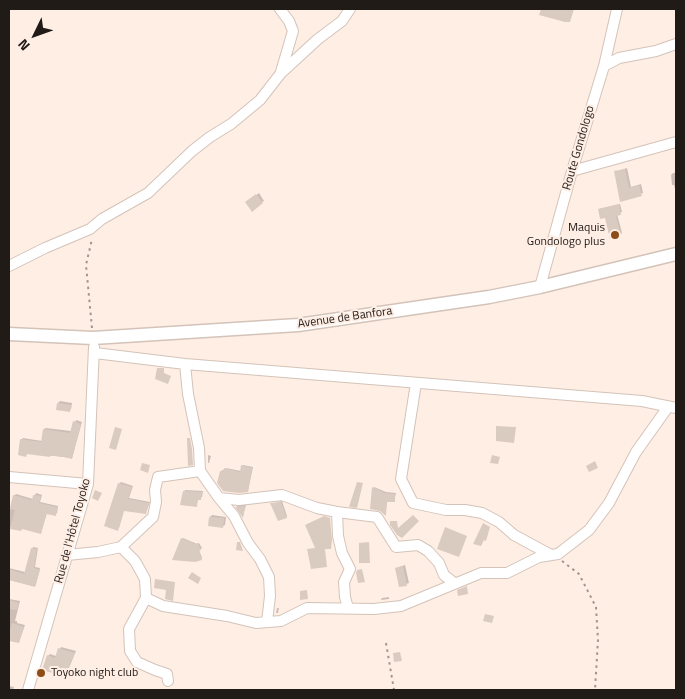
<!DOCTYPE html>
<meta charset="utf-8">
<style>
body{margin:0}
#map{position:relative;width:685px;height:699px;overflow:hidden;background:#ffeee4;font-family:"Titillium Web",sans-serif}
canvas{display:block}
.frame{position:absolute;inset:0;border:10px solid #211b18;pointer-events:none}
.north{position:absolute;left:10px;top:10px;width:50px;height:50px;-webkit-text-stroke:4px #ffeee4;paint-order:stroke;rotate:228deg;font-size:14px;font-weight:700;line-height:20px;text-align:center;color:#211b18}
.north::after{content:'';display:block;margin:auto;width:18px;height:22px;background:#211b18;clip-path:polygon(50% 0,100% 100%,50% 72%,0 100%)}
</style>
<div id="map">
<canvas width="685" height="699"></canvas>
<div class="frame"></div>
<div class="north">N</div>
</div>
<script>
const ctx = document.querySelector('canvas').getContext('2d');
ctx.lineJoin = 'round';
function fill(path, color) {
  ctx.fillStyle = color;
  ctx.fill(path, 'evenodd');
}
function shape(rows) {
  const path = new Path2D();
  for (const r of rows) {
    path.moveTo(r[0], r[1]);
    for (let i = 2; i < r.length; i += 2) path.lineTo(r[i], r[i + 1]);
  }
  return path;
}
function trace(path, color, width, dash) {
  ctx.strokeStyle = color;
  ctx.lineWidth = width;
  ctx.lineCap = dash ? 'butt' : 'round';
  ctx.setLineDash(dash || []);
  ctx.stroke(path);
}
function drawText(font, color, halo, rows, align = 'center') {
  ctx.font = font + ' "Titillium Web",sans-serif';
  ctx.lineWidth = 4;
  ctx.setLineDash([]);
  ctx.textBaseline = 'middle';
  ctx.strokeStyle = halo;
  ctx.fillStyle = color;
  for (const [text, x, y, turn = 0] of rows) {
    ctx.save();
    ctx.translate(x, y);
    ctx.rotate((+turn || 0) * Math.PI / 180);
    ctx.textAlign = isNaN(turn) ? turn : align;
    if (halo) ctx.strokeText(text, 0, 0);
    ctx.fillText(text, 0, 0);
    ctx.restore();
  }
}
fill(shape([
 [627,168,631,187,641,184,643,193,621,200,615,172],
 [673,173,676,173,676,192,674,185,672,185,671,175],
 [259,193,264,201,262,202,249,201],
 [620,204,622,212,617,214,622,233,620,235,599,209],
 [60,401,72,403,71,409,69,411,58,403],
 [76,420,82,422,72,458,28,453,26,455,21,440,23,438,42,441,44,429,46,428,71,431],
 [208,455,211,456,209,463,208,463],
 [243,465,253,467,248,491,218,483,222,470,225,471,226,468,241,471],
 [121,482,133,486,129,498,150,502,146,512,124,510,119,528,119,484],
 [374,487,386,492,396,493,394,501,387,501,386,514,381,510,371,508],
 [185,490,203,491,202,497,198,498,197,506,184,492],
 [36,493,42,495,40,502,58,506,57,513,55,514,47,513,41,533,23,528,21,530,9,527,9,514,14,496,16,494,33,499],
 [282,501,287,516,286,517,271,504],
 [238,505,246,505,243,516,237,507],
 [212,515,226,517,225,525,223,526,210,517],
 [183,538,197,544,199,543,202,548,199,550,202,558,201,559,182,539],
 [33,547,38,548,35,567,40,568,36,584,35,586,9,580,9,568,25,572],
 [405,565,409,583,400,586,396,568],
 [389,597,389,599,381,600,382,598],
 [9,599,20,601,15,621,17,621,17,623,25,625,19,642,9,640,9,642],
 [277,608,279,608,278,613,276,613],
 [61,647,76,651,66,675,48,656,50,654,56,656],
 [9,686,14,687,13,690,9,690]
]), '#0003');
fill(shape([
 [541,9,574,9,570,22,565,22,539,15],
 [625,169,629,188,639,185,642,196,620,202,614,171],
 [256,194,263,203,252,212,245,202],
 [619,204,621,215,616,216,621,236,610,239,605,218,600,219,598,209],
 [157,368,164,368,164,373,171,376,168,384,155,379],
 [57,403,71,405,70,412,56,410],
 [73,421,81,424,72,459,60,456,50,456,50,457,27,454,26,457,18,455,20,439,41,442,43,429,70,433],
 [496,426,516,427,514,443,496,441],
 [115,427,122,429,116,450,109,448],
 [187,438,190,438,192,449,193,465,188,466],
 [492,455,500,457,498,464,490,463],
 [595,461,598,468,589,472,586,466],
 [142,463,150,465,148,473,140,470],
 [241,465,252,468,248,492,239,493,223,491,217,483,220,471,223,472,224,468,240,472],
 [357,482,363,483,357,508,349,507],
 [118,483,132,487,128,499,149,503,146,514,124,511,118,531,104,526],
 [372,487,385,493,395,494,395,502,386,502,386,516,380,511,370,509],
 [95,490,102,493,98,501,92,498],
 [183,491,202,492,201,500,197,500,197,507,180,505],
 [13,495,32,500,33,495,41,496,39,503,57,507,56,516,46,514,41,534,22,529,21,531,10,529,15,510,10,508],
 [281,502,287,518,278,521,270,503],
 [245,506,243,518,235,507],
 [413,515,419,521,402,538,397,535,390,525,390,521,397,521,398,528],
 [324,516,330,518,332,540,331,549,325,549,327,567,311,569,307,549,315,548,305,525],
 [209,517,224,518,223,528,208,526],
 [483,523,490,527,486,541,484,540,481,546,473,544],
 [445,527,467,536,459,557,437,549],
 [181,538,195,544,198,543,201,550,199,551,202,560,195,562,172,560],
 [237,542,240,542,243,551,236,550],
 [369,542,370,563,359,563,359,543],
 [31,548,37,549,34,568,40,570,35,587,9,580,9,569,24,574],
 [403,566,407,586,399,587,395,568],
 [362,569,365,582,358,583,356,573,357,570],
 [192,572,201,578,198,584,188,578],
 [155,579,175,582,173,601,165,599,166,590,154,588],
 [467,586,468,594,458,596,457,590],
 [307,590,308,599,300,600,300,591],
 [9,600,19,603,17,610,9,609],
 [485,614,494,616,492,623,483,621],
 [12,623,24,627,19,643,9,641,9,633],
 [58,648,75,653,72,660,71,660,66,677,42,670,47,655,55,658],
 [400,652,402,661,394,662,393,653]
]), '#dacbc1');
const minor = shape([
 [280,9,289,21,293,31,281,72],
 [604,66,619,58,656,51,676,44],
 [572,171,676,142],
 [9,266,45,248,90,229,102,219,148,193,192,151,210,137,231,124,260,100,281,73,318,39,342,21,350,9],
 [540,287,572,171,604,66,617,9],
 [95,353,185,364,642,401,676,408],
 [185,364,188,394,199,448,200,471,219,498,234,516,248,543,260,559,269,577,270,596,267,622],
 [416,383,401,479,413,503,446,510,465,510,482,513,499,522,514,535,551,555],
 [9,477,88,484],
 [219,498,239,500,282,495,317,508,337,512,338,536,342,553,350,569,344,582,345,597,348,608],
 [337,512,377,517,396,547,418,545,428,551,439,563,444,575,454,583],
 [121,547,153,517,156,502,155,490,158,477,200,471],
 [67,555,98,552,121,547,135,561,145,579,146,598,163,606,227,616,256,623,281,621,307,608,374,609,401,606,481,573,507,573,539,557,558,554,589,530,609,503,636,452,668,407],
 [146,598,129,629,130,651,137,662,155,670,167,674,168,681],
 [28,690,88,484,94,347]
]);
const major = shape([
 [9,334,93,338,298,325,489,297,540,287,676,254]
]);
trace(minor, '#d3c3b9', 12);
trace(major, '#d3c3b9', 15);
trace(shape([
 [92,328,86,265,92,239],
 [562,561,579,574,596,607,598,640,595,690],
 [386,643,394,690]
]), '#a2958e', 2, [2.5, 4]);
trace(minor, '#fff', 10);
trace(major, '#fff', 12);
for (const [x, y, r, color] of [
 [615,235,5,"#8d4c18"],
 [41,673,5,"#8d4c18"]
]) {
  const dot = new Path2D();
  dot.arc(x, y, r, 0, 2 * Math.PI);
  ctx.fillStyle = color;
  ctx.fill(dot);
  trace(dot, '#ffeee4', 2);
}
drawText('12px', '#211b18', '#ffeee4', [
 ["Route Gondologo",579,148,-74],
 ["Avenue de Banfora",345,318,-8],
 ["Rue de l'Hôtel Toyoko",73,531,-75]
]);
drawText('12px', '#211b18', '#ffeee4', [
 ["Maquis",605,228],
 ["Gondologo plus",605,242],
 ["Toyoko night club",51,673,"left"]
], 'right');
</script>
